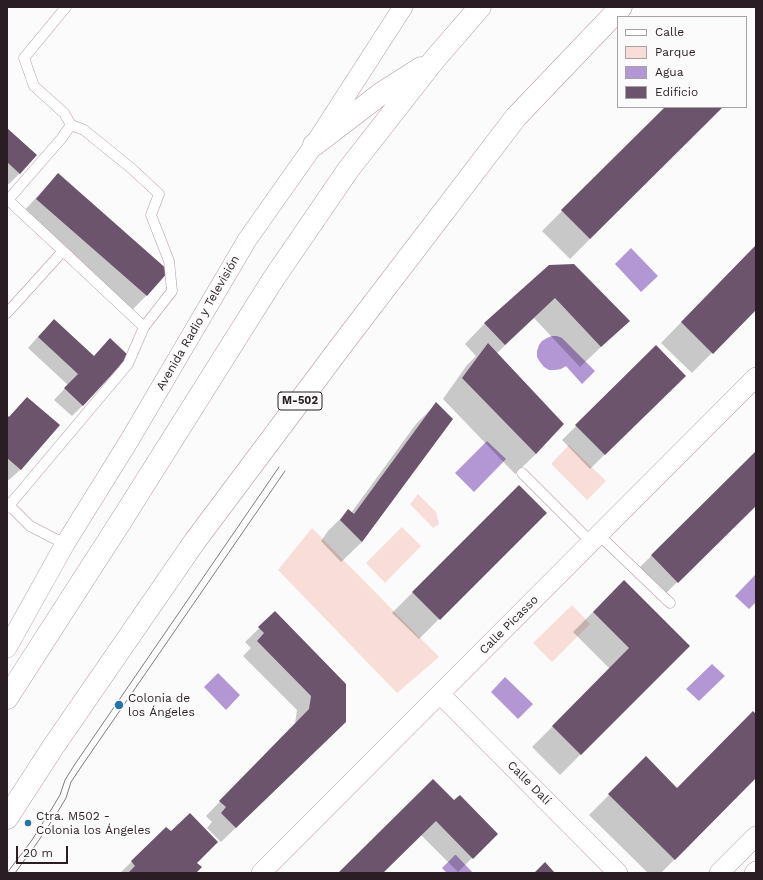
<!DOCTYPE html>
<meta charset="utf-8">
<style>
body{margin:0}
#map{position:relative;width:763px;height:880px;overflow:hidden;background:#fbfbfb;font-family:"Work Sans",sans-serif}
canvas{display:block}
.frame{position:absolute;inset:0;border:8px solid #2b1d24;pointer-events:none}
.legend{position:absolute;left:617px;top:16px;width:130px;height:92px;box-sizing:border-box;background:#fbfbfb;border:1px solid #a8a2a5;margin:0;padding:5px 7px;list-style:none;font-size:12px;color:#2b1d24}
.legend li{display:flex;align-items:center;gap:8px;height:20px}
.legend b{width:20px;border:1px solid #a8a2a5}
.scale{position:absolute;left:16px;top:846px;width:52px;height:18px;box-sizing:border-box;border:2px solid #2b1d24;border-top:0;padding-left:5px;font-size:12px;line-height:14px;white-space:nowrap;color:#2b1d24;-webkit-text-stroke:3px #fbfbfb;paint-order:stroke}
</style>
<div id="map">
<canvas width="763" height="880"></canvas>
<div class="frame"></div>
<ul class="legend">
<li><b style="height:5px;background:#fff"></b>Calle</li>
<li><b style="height:11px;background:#f8ddd9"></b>Parque</li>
<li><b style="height:11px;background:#b396d4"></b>Agua</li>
<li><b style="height:11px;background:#6d546d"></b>Edificio</li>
</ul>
<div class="scale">20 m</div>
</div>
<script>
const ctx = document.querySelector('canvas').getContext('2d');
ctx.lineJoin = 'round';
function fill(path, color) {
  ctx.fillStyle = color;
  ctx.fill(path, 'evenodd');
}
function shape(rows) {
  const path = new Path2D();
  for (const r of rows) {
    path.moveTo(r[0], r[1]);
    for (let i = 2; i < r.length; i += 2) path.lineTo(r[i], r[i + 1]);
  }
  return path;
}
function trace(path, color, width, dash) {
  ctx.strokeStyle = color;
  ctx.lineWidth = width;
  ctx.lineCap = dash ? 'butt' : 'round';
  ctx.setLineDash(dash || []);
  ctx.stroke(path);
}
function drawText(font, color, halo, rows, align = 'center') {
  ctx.font = font + ' "Work Sans",sans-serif';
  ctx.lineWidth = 4;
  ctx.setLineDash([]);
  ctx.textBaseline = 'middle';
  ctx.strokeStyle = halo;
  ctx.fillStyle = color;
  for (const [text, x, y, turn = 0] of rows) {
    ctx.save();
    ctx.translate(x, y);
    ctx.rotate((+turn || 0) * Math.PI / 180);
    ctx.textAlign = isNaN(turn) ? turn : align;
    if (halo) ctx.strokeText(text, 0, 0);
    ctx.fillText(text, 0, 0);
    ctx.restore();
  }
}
fill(shape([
 [569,445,606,481,587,500,551,464],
 [418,494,436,512,439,524,433,528,410,504],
 [402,527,421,546,385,583,366,563],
 [312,528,439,657,397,693,278,570],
 [572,605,590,624,552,662,533,643]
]), '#f8ddd9');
fill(shape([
 [631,248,658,276,641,292,615,264],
 [552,336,557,336,562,338,595,371,582,384,566,366,561,369,555,370,549,370,544,367,540,362,537,357,537,351,539,345,542,341,547,338],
 [487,441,506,459,474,492,455,473],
 [756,574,756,602,749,609,735,596],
 [712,664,725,676,699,701,686,689],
 [218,673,240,695,226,710,204,687],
 [505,677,533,704,518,719,491,692],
 [455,855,456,855,473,873,447,873,442,868]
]), '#b396d4');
fill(shape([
 [666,107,722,107,570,259,542,231],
 [7,130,20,173,9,184,7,183],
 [58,175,168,271,146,296,132,310,22,213,44,189],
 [756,245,756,308,692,373,661,343],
 [549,266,628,321,580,367,534,318,496,354,562,424,536,454,515,474,443,399,467,365,476,356,465,344,485,323],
 [43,331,94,357,83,405,72,416,54,400,68,385,28,348],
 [656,347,684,376,590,469,562,440],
 [27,398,59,425,20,470,9,480,7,479,7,416,9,417],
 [436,404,452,419,362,542,341,562,321,541,328,531,348,511,351,513,416,424],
 [756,452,756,505,663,596,637,570],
 [519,486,545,513,419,639,392,613],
 [624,581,689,646,560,775,532,747,610,669,573,632],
 [275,613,331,736,221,842,207,828,212,822,206,816,295,724,297,710,243,656,251,648,245,642],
 [756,716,756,777,661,873,648,873,589,815,646,758,677,789],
 [454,802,496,834,458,872,421,835,382,873,339,873],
 [166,828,196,863,194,873,120,873]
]), '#0003');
fill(shape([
 [665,107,723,107,590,239,561,210],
 [7,128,37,155,20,174,7,162],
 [58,173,169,271,147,296,36,199],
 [756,245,756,310,713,354,681,322],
 [574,264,630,321,601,347,555,298,505,345,484,323,549,265],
 [54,319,94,356,110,338,129,356,83,406,64,388,78,374,38,337],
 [488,343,564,424,536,454,462,378],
 [656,345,686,376,605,455,575,425],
 [27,397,60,425,21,470,7,458,7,415,9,417],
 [436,402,453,419,362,542,340,520,348,509,354,514],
 [756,451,756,506,678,583,651,555],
 [519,485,547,513,440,620,412,592],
 [624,580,690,646,581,755,552,726,629,648,593,612],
 [275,611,346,684,346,722,236,828,221,813,226,807,219,801,309,709,311,696,257,641,264,633,258,627],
 [753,711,756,714,756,778,675,860,608,794,646,756,677,788],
 [433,779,454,800,460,795,498,834,473,859,436,821,383,873,338,873],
 [190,813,218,842,197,863,202,867,196,873,128,873,135,866,131,861,166,827,171,831],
 [545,862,555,873,534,873]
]), '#6d546d');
const service = shape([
 [7,199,63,251,7,313],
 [8,200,61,139,71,125,64,113,34,86,24,58,66,7],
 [63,251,144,327,172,291,169,261,151,215,159,194,131,168,84,130,71,125],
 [522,473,591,542],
 [7,503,30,526,65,544],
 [7,508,128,364,144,327],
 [599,535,670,603]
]);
const minor = shape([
 [7,648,65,544,129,441,247,240,314,145,403,7],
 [440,694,618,873],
 [261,873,756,377],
 [719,873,756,836],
 [754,873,756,871]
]);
const trunk = shape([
 [314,145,382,93,421,68],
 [7,698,121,521,272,281,348,170,434,60,480,7],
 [7,818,53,747,195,541,344,342,516,117,621,7]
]);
trace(service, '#b895a6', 11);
trace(minor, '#b895a6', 20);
trace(trunk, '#b895a6', 23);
trace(service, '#fff', 10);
trace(minor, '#fff', 19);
trace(trunk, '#fff', 22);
trace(shape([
 [7,873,32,840,51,810,60,795,65,780,75,764,279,467],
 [15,873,37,843,57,813,66,798,71,782,81,767,285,471]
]), '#827a7e', 1);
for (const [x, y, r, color] of [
 [119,705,5,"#2873a6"],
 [28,823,4,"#2873a6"]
]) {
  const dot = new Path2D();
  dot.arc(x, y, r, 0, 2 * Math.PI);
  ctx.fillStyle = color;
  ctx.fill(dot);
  trace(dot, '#fbfbfb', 1.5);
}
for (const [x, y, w] of [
 [300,401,44]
]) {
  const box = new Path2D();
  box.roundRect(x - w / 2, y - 9, w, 18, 3);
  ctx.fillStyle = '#fbfbfb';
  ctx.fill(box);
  trace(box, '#2b1d24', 1);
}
drawText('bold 11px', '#2b1d24', null, [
 ["M-502",300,401]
]);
drawText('12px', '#2b1d24', '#fbfbfb', [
 ["Avenida Radio y Televisión",198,323,-60],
 ["Calle Picasso",509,625,-45],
 ["Calle Dalí",529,783,45]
]);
drawText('12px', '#2b1d24', '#fbfbfb', [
 ["Colonia de",128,698],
 ["los Ángeles",128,712],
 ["Ctra. M502 -",36,816],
 ["Colonia los Ángeles",36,830]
], 'left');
</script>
